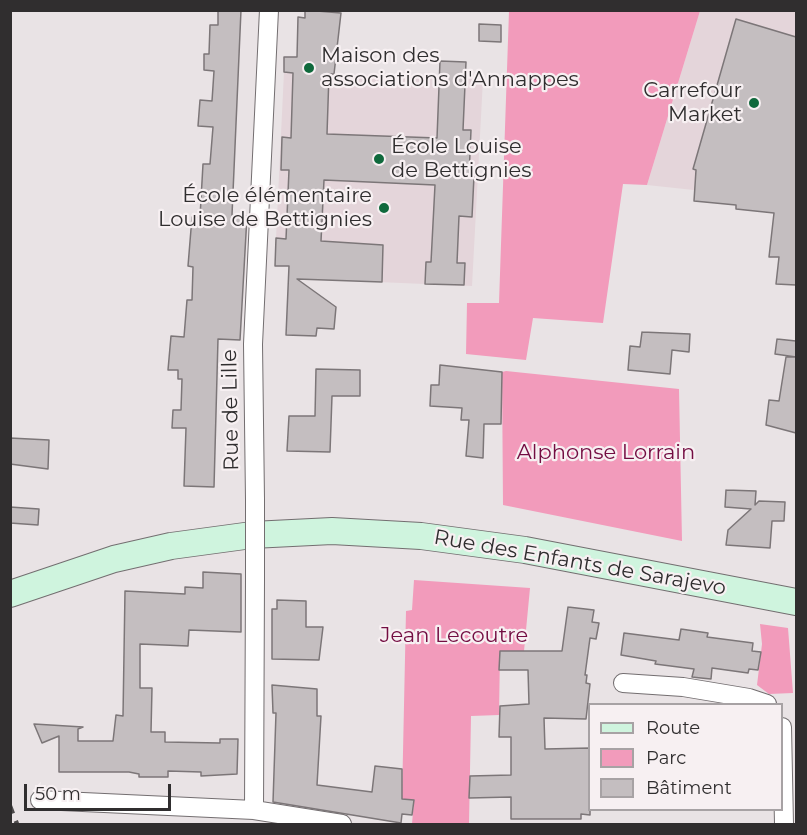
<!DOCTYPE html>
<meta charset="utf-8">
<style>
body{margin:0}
#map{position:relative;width:807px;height:835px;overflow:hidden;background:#e9e3e5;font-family:Montserrat,sans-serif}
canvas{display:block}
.frame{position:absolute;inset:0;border:12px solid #302e2f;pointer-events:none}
.legend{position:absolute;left:588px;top:703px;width:195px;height:108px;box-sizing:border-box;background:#f7f0f2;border:2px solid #a7a2a4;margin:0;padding:8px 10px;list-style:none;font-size:18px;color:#302e2f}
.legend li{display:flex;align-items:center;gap:12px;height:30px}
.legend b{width:30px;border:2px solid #a7a2a4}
.scale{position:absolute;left:24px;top:784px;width:147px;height:27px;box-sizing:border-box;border:3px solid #302e2f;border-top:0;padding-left:8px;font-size:18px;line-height:21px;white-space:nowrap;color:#302e2f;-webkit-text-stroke:4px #f7f0f2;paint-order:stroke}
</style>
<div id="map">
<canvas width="807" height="835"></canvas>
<div class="frame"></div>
<ul class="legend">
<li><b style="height:8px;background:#cff4de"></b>Route</li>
<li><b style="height:16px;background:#f29bbb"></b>Parc</li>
<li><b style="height:16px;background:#c4bec0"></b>Bâtiment</li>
</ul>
<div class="scale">50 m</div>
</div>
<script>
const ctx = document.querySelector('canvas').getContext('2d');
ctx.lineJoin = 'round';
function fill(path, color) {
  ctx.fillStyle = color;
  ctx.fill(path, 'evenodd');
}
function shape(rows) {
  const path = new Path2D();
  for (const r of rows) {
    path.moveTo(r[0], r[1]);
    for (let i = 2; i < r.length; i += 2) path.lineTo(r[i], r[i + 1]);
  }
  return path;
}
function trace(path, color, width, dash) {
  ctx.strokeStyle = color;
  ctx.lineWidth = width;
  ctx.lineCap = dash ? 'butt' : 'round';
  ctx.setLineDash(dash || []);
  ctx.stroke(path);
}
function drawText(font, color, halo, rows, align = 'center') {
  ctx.font = font + ' Montserrat,sans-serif';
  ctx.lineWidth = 4.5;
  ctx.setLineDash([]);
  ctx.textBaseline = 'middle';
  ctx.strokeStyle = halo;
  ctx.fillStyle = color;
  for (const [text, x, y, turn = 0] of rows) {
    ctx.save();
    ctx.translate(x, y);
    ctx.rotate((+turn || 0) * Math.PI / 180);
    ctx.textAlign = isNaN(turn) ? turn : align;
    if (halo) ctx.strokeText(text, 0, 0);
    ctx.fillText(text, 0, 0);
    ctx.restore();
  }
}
fill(shape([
 [700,11,796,11,796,201,647,185],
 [284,72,483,79,472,286,307,279,342,244,276,238]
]), '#e4d5da');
fill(shape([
 [509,11,700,11,647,185,623,184,603,323,533,318,526,360,466,354,467,303,499,303],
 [506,371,679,389,682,541,503,505,502,372],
 [414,580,530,588,524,651,500,652,499,715,471,716,469,824,412,824,414,800,402,799,406,611,412,610],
 [760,624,788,628,793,693,769,694,757,685,762,644]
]), '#f29bbb');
const building = shape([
 [218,10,241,10,232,215,247,216,240,340,218,339,214,487,184,486,186,428,172,428,173,410,181,410,182,379,178,379,178,370,168,370,171,336,184,337,187,300,192,300,193,267,188,266,192,217,200,217,203,164,210,164,213,127,198,126,200,100,212,101,214,71,204,70,204,54,209,54,210,25,218,25,218,10],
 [305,10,341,13,334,74,329,74,327,134,437,138,440,61,466,62,463,130,471,130,469,176,474,176,472,217,459,216,457,263,465,263,464,285,425,284,426,262,431,262,435,185,324,180,321,241,383,245,382,282,297,279,336,307,334,329,317,328,316,336,286,335,289,266,275,266,276,238,286,239,289,170,281,170,282,137,291,138,293,73,284,72,284,57,297,57,298,17,305,18,305,10],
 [736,19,796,37,796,285,776,284,779,257,769,257,774,213,736,209,736,205,694,201,696,170,693,169,736,19],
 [479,24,501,25,501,42,479,41,479,24],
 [642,332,690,334,689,352,672,350,670,374,628,370,630,346,640,347,642,332],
 [777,339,796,341,796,357,775,354,777,339],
 [786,357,796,357,796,433,766,425,769,400,779,401,786,357],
 [440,365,502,372,501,424,484,424,483,458,466,456,469,420,461,420,462,408,430,406,431,385,439,385,440,365],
 [316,369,360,370,360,396,332,396,330,452,287,451,289,416,315,416,316,369],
 [10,438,49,440,48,469,10,464,10,438],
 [726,490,756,491,755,505,759,501,785,502,784,521,772,521,770,548,726,545,728,530,751,509,725,507,726,490],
 [10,507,39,509,38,525,10,523,10,507],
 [203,572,241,574,241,632,189,630,188,646,140,644,140,688,152,688,151,732,165,732,165,742,220,743,220,739,238,739,237,774,201,776,201,772,168,771,168,777,139,777,139,774,129,772,59,772,59,736,42,743,34,724,83,727,78,729,78,741,113,741,116,715,123,716,125,591,185,594,185,587,203,588,203,572],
 [277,600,306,601,306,627,323,627,319,660,272,659,272,609,277,609,277,600],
 [568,607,594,610,592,622,599,623,596,639,590,638,585,675,587,675,586,683,590,684,586,719,544,718,545,749,590,748,590,815,581,814,581,819,511,819,511,797,469,798,470,776,511,775,511,737,499,737,500,706,529,704,528,670,499,670,500,651,562,651,568,607],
 [681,629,708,633,707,637,753,643,752,651,761,652,758,670,749,669,748,673,712,668,711,679,701,678,692,677,694,669,655,664,656,661,621,655,624,633,679,640,681,629],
 [272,685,317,689,317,716,321,716,317,785,372,792,375,766,402,769,402,799,414,800,412,815,402,814,401,823,273,802,276,713,273,713,272,685]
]);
fill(building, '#c4bec0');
trace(building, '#7c7678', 1.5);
const minor = shape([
 [255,500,253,344,269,10],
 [623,683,683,687,749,698,767,704],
 [782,727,784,824],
 [40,800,254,810,342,824],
 [254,810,255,580]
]);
const secondary = shape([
 [10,594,114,559,171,546,252,535,332,531,421,536,525,550,796,602]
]);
trace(minor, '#736e70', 20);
trace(secondary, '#736e70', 28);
trace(minor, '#fff', 18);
trace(secondary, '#cff4de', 26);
trace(shape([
 [10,806,17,824]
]), '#4d4a4b', 4.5, [8, 8]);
const minorBridge = shape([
 [255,580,255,500]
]);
trace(minorBridge, '#736e70', 20, []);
trace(minorBridge, '#fff', 18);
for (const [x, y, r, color] of [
 [309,68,6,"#0f693c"],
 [754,103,6,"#0f693c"],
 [379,159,6,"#0f693c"],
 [384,208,6,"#0f693c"]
]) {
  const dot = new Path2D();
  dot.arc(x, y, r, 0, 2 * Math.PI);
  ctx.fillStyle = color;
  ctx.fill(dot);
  trace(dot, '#f7f0f2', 2);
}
drawText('21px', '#302e2f', '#f7f0f2', [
 ["Maison des",321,56],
 ["associations d'Annappes",321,80],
 ["Carrefour",742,91,"right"],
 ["Market",742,115,"right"],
 ["École Louise",391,147],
 ["de Bettignies",391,171],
 ["École élémentaire",372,196,"right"],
 ["Louise de Bettignies",372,220,"right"]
], 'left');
drawText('21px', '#302e2f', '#f7f0f2', [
 ["Rue de Lille",231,410,-91],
 ["Rue des Enfants de Sarajevo",580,563,10]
]);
drawText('21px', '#730d42', '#f7f0f2', [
 ["Alphonse Lorrain",606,453],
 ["Jean Lecoutre",454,636]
]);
</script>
